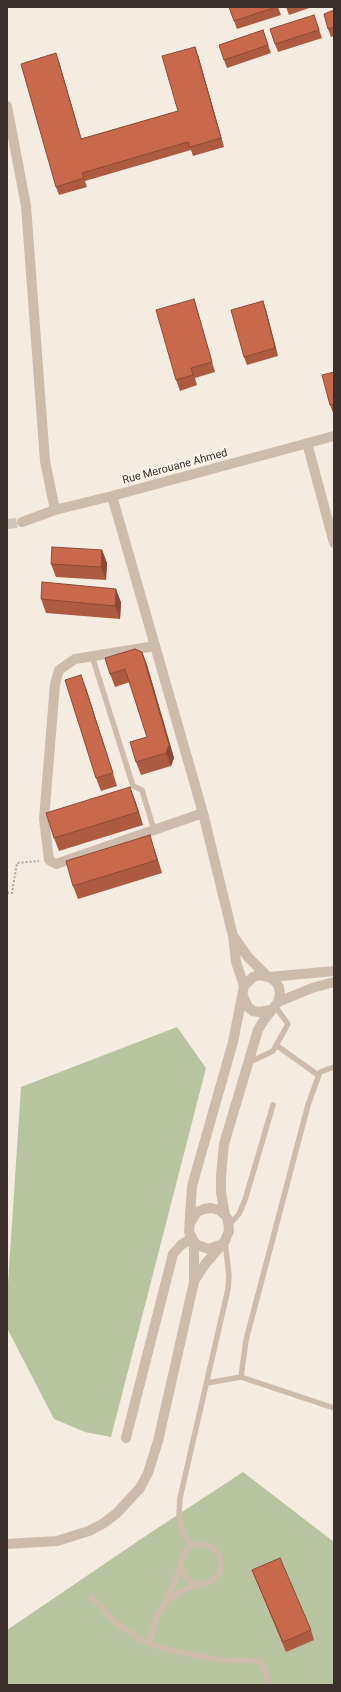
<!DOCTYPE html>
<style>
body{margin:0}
#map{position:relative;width:341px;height:1692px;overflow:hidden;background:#f4ebe1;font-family:Roboto,sans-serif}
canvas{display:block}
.frame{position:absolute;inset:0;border:8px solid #3b302b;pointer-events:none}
</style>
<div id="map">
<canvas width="341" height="1692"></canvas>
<div class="frame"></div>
</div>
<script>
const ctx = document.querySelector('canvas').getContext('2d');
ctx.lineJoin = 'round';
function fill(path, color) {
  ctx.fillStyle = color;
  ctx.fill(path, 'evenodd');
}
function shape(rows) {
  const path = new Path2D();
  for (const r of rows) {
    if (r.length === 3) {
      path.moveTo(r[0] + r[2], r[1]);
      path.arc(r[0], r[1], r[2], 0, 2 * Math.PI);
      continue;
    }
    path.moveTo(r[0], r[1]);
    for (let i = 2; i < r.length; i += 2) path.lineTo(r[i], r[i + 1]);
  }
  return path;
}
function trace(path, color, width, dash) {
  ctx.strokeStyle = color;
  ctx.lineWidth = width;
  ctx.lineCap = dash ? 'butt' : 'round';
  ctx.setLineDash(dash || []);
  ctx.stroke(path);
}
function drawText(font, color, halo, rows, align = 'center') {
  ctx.font = font + ' Roboto,sans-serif';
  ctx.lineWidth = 4;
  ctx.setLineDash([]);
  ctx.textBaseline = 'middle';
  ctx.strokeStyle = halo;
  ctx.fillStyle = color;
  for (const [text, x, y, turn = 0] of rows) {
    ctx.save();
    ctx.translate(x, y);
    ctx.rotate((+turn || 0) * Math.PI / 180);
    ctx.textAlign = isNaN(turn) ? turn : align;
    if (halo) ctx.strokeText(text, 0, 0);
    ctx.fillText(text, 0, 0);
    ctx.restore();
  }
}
fill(shape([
 [177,1027,206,1068,111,1437,85,1432,54,1419,7,1328,7,1299,21,1087],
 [243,1472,334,1542,334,1685,7,1685,7,1630,147,1535]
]), '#b8c4a0');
trace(shape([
 [7,524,22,522]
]), '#cfc6bd', 10, [10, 5]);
trace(shape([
 [7,893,12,893,17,863,39,861]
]), '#b9a596', 2, [2, 2]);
trace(shape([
 [92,656,133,786,142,790,154,830],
 [276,1045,318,1075],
 [248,1063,273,1051,288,1024,275,1006],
 [334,1067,320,1072,308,1105,246,1340,241,1377,334,1408],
 [229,1225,239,1214,245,1200,273,1105],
 [207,1383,241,1377],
 [201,1564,20],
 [192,1546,182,1532,179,1514,180,1498,228,1289,229,1275,225,1241],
 [92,1597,117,1624,149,1644,174,1651,220,1660,260,1661,270,1685],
 [166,1602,181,1591,199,1584],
 [149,1644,157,1616,166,1602,181,1565]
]), '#cdbbac', 5.5);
trace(shape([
 [7,106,26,206,45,461,55,510],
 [307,443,334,543],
 [112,496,203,813,233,936,236,962,244,986],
 [22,522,55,510,112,496,334,436],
 [155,646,75,659,59,670,55,684,44,819,49,860,56,864,203,813],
 [233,936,248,957,266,975],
 [126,1438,173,1254,181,1245,192,1238]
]), '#cdbbac', 10);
trace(shape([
 [243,996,248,1007,253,1011,259,1012,271,1010],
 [278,1002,312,988,334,982],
 [190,1223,197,1212,204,1209,211,1208,219,1210,225,1215],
 [193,1240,197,1245,209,1249,220,1245],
 [194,1281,206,1263,225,1241,229,1231,228,1220,225,1215,221,1192,221,1176,224,1144,258,1030,264,1020,278,1002,280,994,279,987,275,981,269,977],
 [7,1544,57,1541,89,1531,104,1523,117,1513,140,1488,148,1473,158,1441,194,1282,194,1251,193,1240,189,1232,192,1186,233,1042,244,986,253,977,259,975,269,977,334,971]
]), '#cdbbac', 10);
fill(shape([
 [229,7,278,7,281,15,237,29],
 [286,7,312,7,289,15],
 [334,10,334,36,331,37,328,29],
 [314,15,322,38,278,52,275,44],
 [263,30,271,53,227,68,224,60],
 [198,55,224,147,193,156,191,150,85,181,87,187,59,195,56,187,59,62,81,139,178,111],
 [194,299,197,309,215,372,195,378,197,385,180,391,176,380],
 [263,301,266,310,278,356,247,365,244,357],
 [334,372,334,413,333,413,330,405],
 [102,550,107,563,106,580,56,577,51,564],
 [41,599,121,602,120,619,46,613],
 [142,652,147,665,174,758,171,766,141,775,136,762,147,737,130,682,115,687,110,674],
 [86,688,117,786,101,791,96,778],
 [135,800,143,825,59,851,54,838],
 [154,848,162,873,78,899,73,886],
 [252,1570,311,1630,314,1640,286,1652,256,1580]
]), '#ac5a40');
fill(shape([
 [195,47,198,55,224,147,221,138],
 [56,53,59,62,84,147,81,139],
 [263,301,266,310,278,356,275,348],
 [102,550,107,563,106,580,101,567],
 [116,589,121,602,120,619,115,606],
 [142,652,147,665,174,758,171,766,166,753],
 [81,675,86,688,117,786,113,773],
 [130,787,135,800,143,825,138,812],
 [150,835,154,848,162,873,157,860]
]), '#8c4a34');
const building = shape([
 [229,7,276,7,234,21,229,7],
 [334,10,334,27,328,29,324,14,334,10],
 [314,15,319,30,275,44,270,29,314,15],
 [263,30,268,45,224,60,219,45,263,30],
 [195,47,221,138,190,147,188,142,82,173,84,178,56,187,21,64,56,53,81,139,178,111,162,56,195,47],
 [194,299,212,362,191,368,193,375,176,380,156,310,194,299],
 [263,301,275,348,244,357,231,310,263,301],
 [334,372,334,404,330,405,322,375,334,372],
 [52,547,102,550,101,567,51,564,52,547],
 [42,582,116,589,115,606,41,599,42,582],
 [135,649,142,652,169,745,166,753,136,762,130,742,147,737,125,669,110,674,105,658,135,649],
 [81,675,113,773,96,778,65,680,81,675],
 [130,787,138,812,54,838,46,813,130,787],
 [150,835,157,860,73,886,66,861,150,835],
 [280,1558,311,1630,283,1642,252,1570,280,1558]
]);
fill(building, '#c8694b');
trace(building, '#8c4a34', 1);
drawText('11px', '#3b302b', '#fbf5ee', [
 ["Rue Merouane Ahmed",175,467,-15]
]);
</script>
